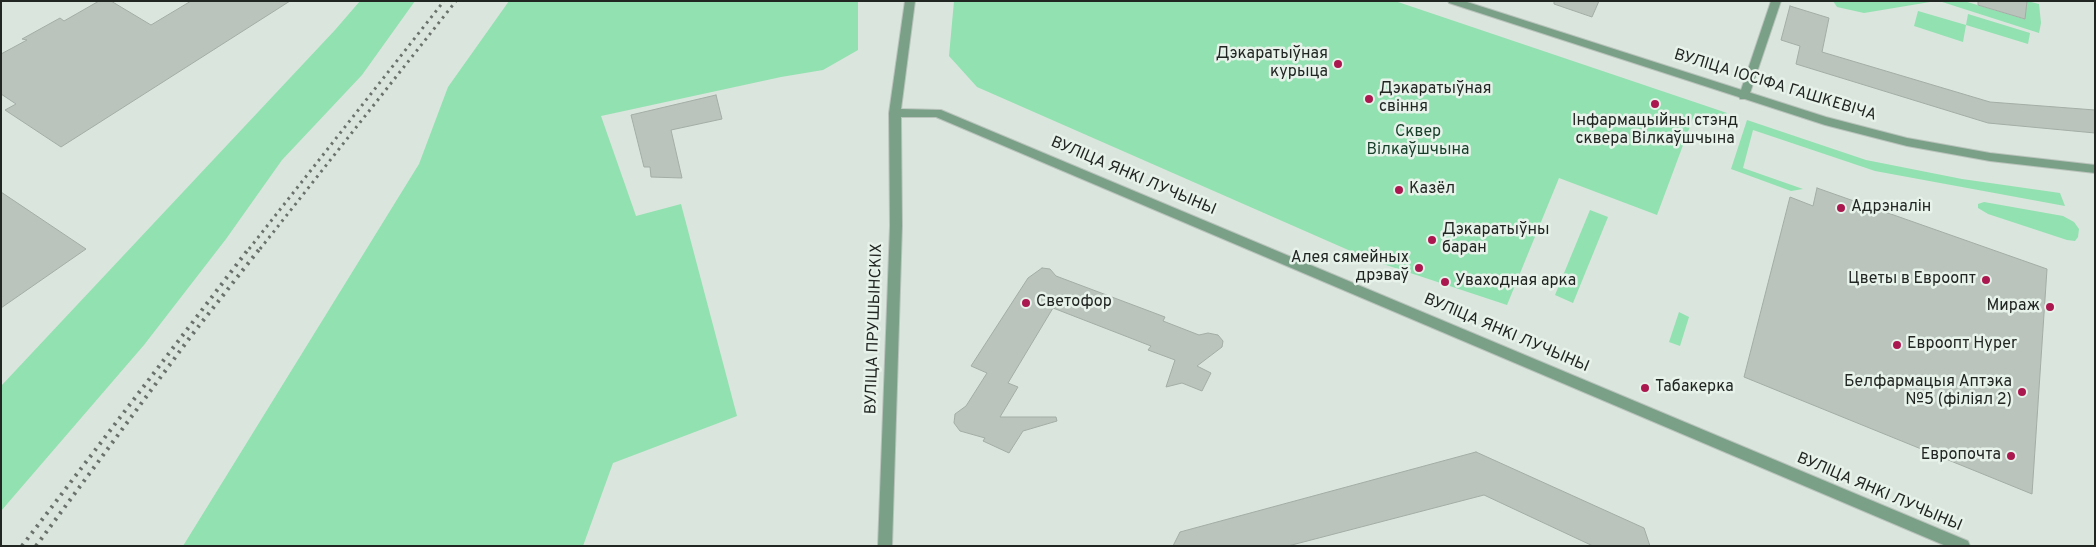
<!DOCTYPE html>
<meta charset="utf-8">
<style>
body{margin:0}
#map{position:relative;width:2096px;height:547px;overflow:hidden;background:#dae5dd;font-family:Overpass,sans-serif}
canvas{display:block}
.frame{position:absolute;inset:0;border:2px solid #222623;pointer-events:none}
</style>
<div id="map">
<canvas width="2096" height="547"></canvas>
<div class="frame"></div>
</div>
<script>
const ctx = document.querySelector('canvas').getContext('2d');
ctx.lineJoin = 'round';
function fill(path, color) {
  ctx.fillStyle = color;
  ctx.fill(path, 'evenodd');
}
function shape(rows) {
  const path = new Path2D();
  for (const r of rows) {
    path.moveTo(r[0], r[1]);
    for (let i = 2; i < r.length; i += 2) path.lineTo(r[i], r[i + 1]);
  }
  return path;
}
function trace(path, color, width, dash) {
  ctx.strokeStyle = color;
  ctx.lineWidth = width;
  ctx.lineCap = dash ? 'butt' : 'round';
  ctx.setLineDash(dash || []);
  ctx.stroke(path);
}
function drawText(font, color, halo, rows, align = 'center') {
  ctx.font = font + ' Overpass,sans-serif';
  ctx.lineWidth = 5;
  ctx.setLineDash([]);
  ctx.textBaseline = 'middle';
  ctx.strokeStyle = halo;
  ctx.fillStyle = color;
  for (const [text, x, y, turn = 0] of rows) {
    ctx.save();
    ctx.translate(x, y);
    ctx.rotate((+turn || 0) * Math.PI / 180);
    ctx.textAlign = isNaN(turn) ? turn : align;
    if (halo) ctx.strokeText(text, 0, 0);
    ctx.fillText(text, 0, 0);
    ctx.restore();
  }
}
fill(shape([
 [360,1,415,1,362,75,282,160,226,239,144,345,1,511,1,386,335,30],
 [509,1,858,1,858,50,823,70,781,77,601,116,636,216,681,204,737,416,613,463,583,546,183,546,419,164,448,87],
 [954,1,1395,1,1727,113,1724,122,1695,113,1657,215,1559,178,1507,305,1371,260,977,87,949,56],
 [1833,1,1936,1,1864,13,1837,7],
 [1939,1,1964,1,2024,19,2027,1,2039,4,2041,23,2039,33],
 [1918,11,1966,25,1963,42,1914,26],
 [1968,14,2030,33,2028,44,1966,25],
 [1747,120,1866,160,1962,179,2060,193,2065,206,1875,171,1753,130,1743,168,1803,189,1791,191,1731,169],
 [1984,202,2063,216,2074,222,2079,229,2078,237,2075,241,2067,240,1988,214,1978,208,1978,204],
 [1590,210,1608,217,1573,303,1555,295],
 [1679,312,1689,317,1680,346,1669,342]
]), '#92e1b0');
const building = shape([
 [99,1,111,1,151,25,191,1,290,1,61,147,5,110,16,104,1,94,1,54,27,40,22,39,60,18,64,21,99,1],
 [1554,1,1599,1,1592,17,1554,4,1554,1],
 [1978,1,2027,1,2025,19,1978,5,1978,1],
 [1790,6,1829,18,1822,52,1990,102,2095,110,2095,133,1988,123,1796,64,1800,46,1781,40,1790,6],
 [716,95,722,119,671,130,682,178,651,177,650,167,644,167,631,115,716,95],
 [1817,188,2047,269,2032,494,1744,377,1790,197,1813,206,1817,188],
 [1,192,86,249,1,308,1,192],
 [1042,268,1050,269,1056,276,1165,317,1163,321,1199,335,1208,333,1218,335,1223,341,1222,347,1197,366,1211,373,1202,391,1182,383,1166,387,1175,360,1148,350,1151,346,1053,308,1008,383,1018,387,1000,417,1056,417,1057,421,1023,431,1009,453,983,441,985,438,960,431,954,423,955,414,966,406,987,373,971,366,1028,278,1042,268],
 [1476,452,1644,528,1650,546,1593,546,1484,495,1288,546,1173,546,1180,532,1476,452]
]);
fill(building, '#bac4bd');
trace(building, '#a3ada6', 1);
const minor = shape([
 [1771,1,1781,1,1749,96,1748,99,1740,99,1739,96,1771,1]
]);
const tertiary = shape([
 [905,1,915,1,901,109,941,110,1968,541,1970,546,1946,546,936,117,901,117,902,226,892,546,878,546,890,226,889,113,905,1],
 [1448,1,1464,1,1826,117,1907,138,1990,153,2095,165,2095,173,1990,161,1907,146,1825,125,1449,3,1448,1]
]);
trace(minor, '#b9c3bc', 2);
trace(tertiary, '#b9c3bc', 2);
fill(minor, '#7ba088');
fill(tertiary, '#7ba088');
trace(shape([
 [249,249,444,1],
 [260,249,456,1]
]), '#6b726d', 3, [2.5, 4.5]);
trace(shape([
 [22,546,250,247],
 [36,546,191,336,261,247]
]), '#6b726d', 4, [2.5, 5.5]);
for (const [x, y, r, color] of [
 [1338,64,5,"#aa184f"],
 [1369,99,5,"#aa184f"],
 [1655,104,5,"#aa184f"],
 [1399,190,5,"#aa184f"],
 [1841,208,5,"#aa184f"],
 [1432,240,5,"#aa184f"],
 [1419,268,5,"#aa184f"],
 [1986,280,5,"#aa184f"],
 [1445,282,5,"#aa184f"],
 [1026,303,5,"#aa184f"],
 [2050,307,5,"#aa184f"],
 [1897,345,5,"#aa184f"],
 [1645,388,5,"#aa184f"],
 [2022,392,5,"#aa184f"],
 [2011,456,5,"#aa184f"]
]) {
  const dot = new Path2D();
  dot.arc(x, y, r, 0, 2 * Math.PI);
  ctx.fillStyle = color;
  ctx.fill(dot);
  trace(dot, '#e7f2ea', 2);
}
drawText('16px', '#222623', '#e7f2ea', [
 ["Дэкаратыўная",1328,55,"right"],
 ["курыца",1328,73,"right"],
 ["Дэкаратыўная",1379,90],
 ["свіння",1379,108],
 ["Інфармацыйны стэнд",1655,122,"center"],
 ["сквера Вілкаўшчына",1655,140,"center"],
 ["Казёл",1409,190],
 ["Адрэналін",1851,208],
 ["Дэкаратыўны",1442,231],
 ["баран",1442,249],
 ["Алея сямейных",1409,259,"right"],
 ["дрэваў",1409,277,"right"],
 ["Цветы в Евроопт",1976,280,"right"],
 ["Уваходная арка",1455,282],
 ["Светофор",1036,303],
 ["Мираж",2040,307,"right"],
 ["Евроопт Hyper",1907,345],
 ["Белфармацыя Аптэка",2012,383,"right"],
 ["№5 (філіял 2)",2012,401,"right"],
 ["Табакерка",1655,388],
 ["Европочта",2001,456,"right"]
], 'left');
drawText('16px', '#222623', '#e7f2ea', [
 ["ВУЛІЦА ІОСІФА ГАШКЕВІЧА",1775,86,17],
 ["ВУЛІЦА ЯНКІ ЛУЧЫНЫ",1133,177,23],
 ["ВУЛІЦА ПРУШЫНСКІХ",875,329,-88],
 ["ВУЛІЦА ЯНКІ ЛУЧЫНЫ",1506,334,23],
 ["ВУЛІЦА ЯНКІ ЛУЧЫНЫ",1879,493,23]
]);
drawText('16px', '#163e28', '#e7f2ea', [
 ["Сквер",1418,133],
 ["Вілкаўшчына",1418,151]
]);
</script>
